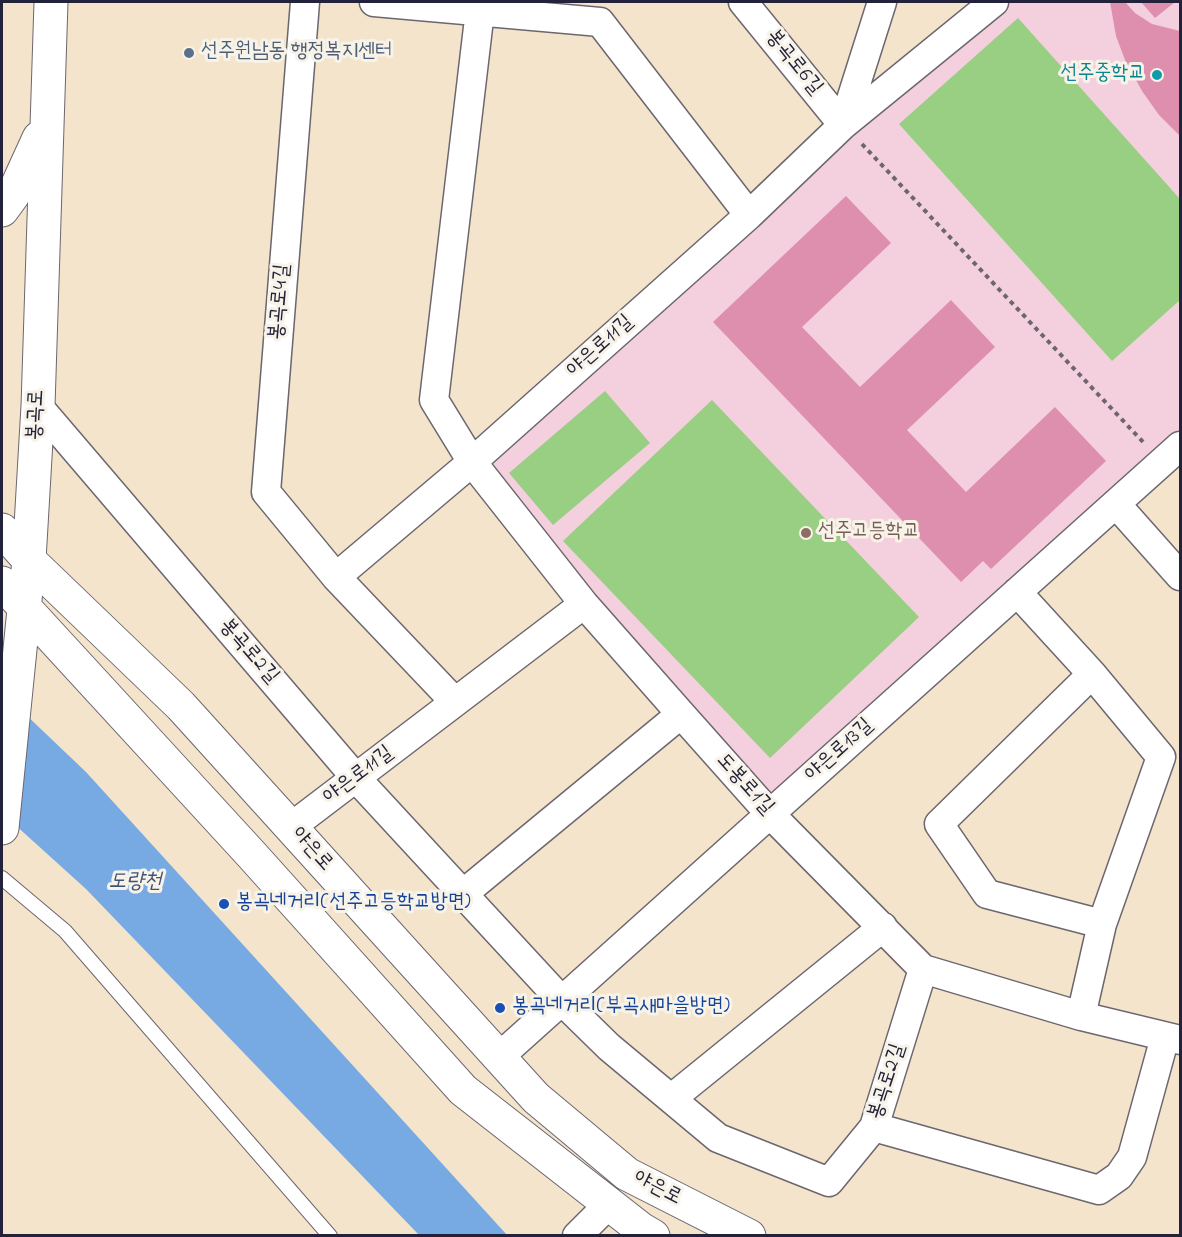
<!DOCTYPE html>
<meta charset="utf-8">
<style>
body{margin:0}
#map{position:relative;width:1182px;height:1237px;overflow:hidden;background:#f4e4cc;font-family:"Indie Flower",sans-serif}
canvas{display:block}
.frame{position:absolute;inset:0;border:3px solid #22223b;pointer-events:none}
</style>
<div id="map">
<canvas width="1182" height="1237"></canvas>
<div class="frame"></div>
</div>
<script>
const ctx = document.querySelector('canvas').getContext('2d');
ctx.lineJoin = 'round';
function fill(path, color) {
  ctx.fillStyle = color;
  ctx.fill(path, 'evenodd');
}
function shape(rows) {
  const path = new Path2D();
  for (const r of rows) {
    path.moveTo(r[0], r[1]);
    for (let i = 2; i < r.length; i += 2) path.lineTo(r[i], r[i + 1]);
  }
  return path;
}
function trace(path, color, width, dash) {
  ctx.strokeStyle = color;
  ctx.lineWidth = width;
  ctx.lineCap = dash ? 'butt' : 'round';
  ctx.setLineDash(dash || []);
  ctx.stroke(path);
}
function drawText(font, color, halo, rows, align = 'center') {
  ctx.font = font + ' "Indie Flower","Poor Story",sans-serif';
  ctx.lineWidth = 6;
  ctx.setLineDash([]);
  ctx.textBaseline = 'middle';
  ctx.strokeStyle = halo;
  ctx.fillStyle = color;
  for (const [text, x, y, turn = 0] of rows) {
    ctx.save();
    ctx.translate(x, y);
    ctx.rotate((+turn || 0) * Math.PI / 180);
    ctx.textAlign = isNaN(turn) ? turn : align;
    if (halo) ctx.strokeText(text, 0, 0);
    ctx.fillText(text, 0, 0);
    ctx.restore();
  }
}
fill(shape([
 [994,2,1180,2,1180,446,770,814,472,462]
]), '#f4cfdd');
fill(shape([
 [1018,18,1180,199,1180,300,1112,361,899,124],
 [605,391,650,443,553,525,509,473],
 [712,400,919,617,770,758,563,541]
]), '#98cf82');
fill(shape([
 [2,692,86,772,507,1235,419,1235,86,889,2,813]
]), '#77aae3');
fill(shape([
 [1110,2,1125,2,1135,13,1152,24,1180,31,1180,136,1159,115,1142,91,1125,60,1116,36],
 [1141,2,1175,2,1155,18],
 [846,196,891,243,802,327,860,387,951,300,995,347,907,430,966,492,1055,407,1106,461,991,569,983,561,961,582,713,322]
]), '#df8fae');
const lane = shape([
 [2,878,65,931,330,1236]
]);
const street = shape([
 [305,2,266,492,336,577],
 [374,2,600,22,749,215],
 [481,2,434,400,472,462,584,604,681,714,770,814,923,969,1081,1016,1180,1040],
 [743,2,843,125],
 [843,125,882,2],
 [38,406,356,778,562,1001,609,1047,718,1138,829,1182,874,1127,923,969],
 [1116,504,1180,576],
 [1017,592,1092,674,1161,757,1102,924,1081,1016],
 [1092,674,939,824,987,894,1102,924],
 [455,702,336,577,472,462,749,215,843,125,994,2],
 [291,827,584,604],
 [464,893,681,714],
 [499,1057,1180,446],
 [672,1098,883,927],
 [874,1127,1099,1190,1119,1176,1132,1157,1165,1037],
 [577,1236,609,1204]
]);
const secondary = shape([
 [2,210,13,195,39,138],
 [2,530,29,560,181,706,536,1098,627,1174,749,1236],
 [2,583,251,854,463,1090,641,1229,653,1236],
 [2,828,29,560,38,406,51,2]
]);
trace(lane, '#6c666e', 16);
trace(street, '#6c666e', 31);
trace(secondary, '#6c666e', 35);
trace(shape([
 [862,144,1145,444]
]), '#6c666e', 4, [4.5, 4.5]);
trace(lane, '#fff', 14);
trace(street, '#fff', 28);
trace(secondary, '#fff', 33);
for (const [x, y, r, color] of [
 [189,53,6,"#5c6f8a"],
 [1157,75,6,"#0f9aa8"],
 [806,533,6,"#8d6e63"],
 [224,904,6,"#1a4fb4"],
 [500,1008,6,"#1a4fb4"]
]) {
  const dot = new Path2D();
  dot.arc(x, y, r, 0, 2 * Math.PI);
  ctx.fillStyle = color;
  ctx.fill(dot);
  trace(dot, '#f7f3e8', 2);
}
drawText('21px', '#4e5e75', '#f7f3e8', [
 ["선주원남동 행정복지센터",201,53]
], 'left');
drawText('21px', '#22223b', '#f7f3e8', [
 ["봉곡로6길",793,63,51],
 ["봉곡로4길",281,302,-85],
 ["야은로11길",601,347,-42],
 ["봉곡로",37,415,-87],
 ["봉곡로2길",248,652,49],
 ["야은로13길",840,751,-42],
 ["야은로11길",359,776,-37],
 ["도봉로1길",744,785,48],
 ["야은로",311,850,48],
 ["봉곡로2길",888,1082,-72],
 ["야은로",657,1189,27]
]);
drawText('21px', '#0d838f', '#f7f3e8', [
 ["선주중학교",1145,75]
], 'right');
drawText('21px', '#785e54', '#f7f3e8', [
 ["선주고등학교",818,533]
], 'left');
drawText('21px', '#164399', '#f7f3e8', [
 ["봉곡네거리(선주고등학교방면)",236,904],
 ["봉곡네거리(부곡새마을방면)",512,1008]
], 'left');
drawText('italic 22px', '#405276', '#f7f3e8', [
 ["도량천",135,883]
]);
</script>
